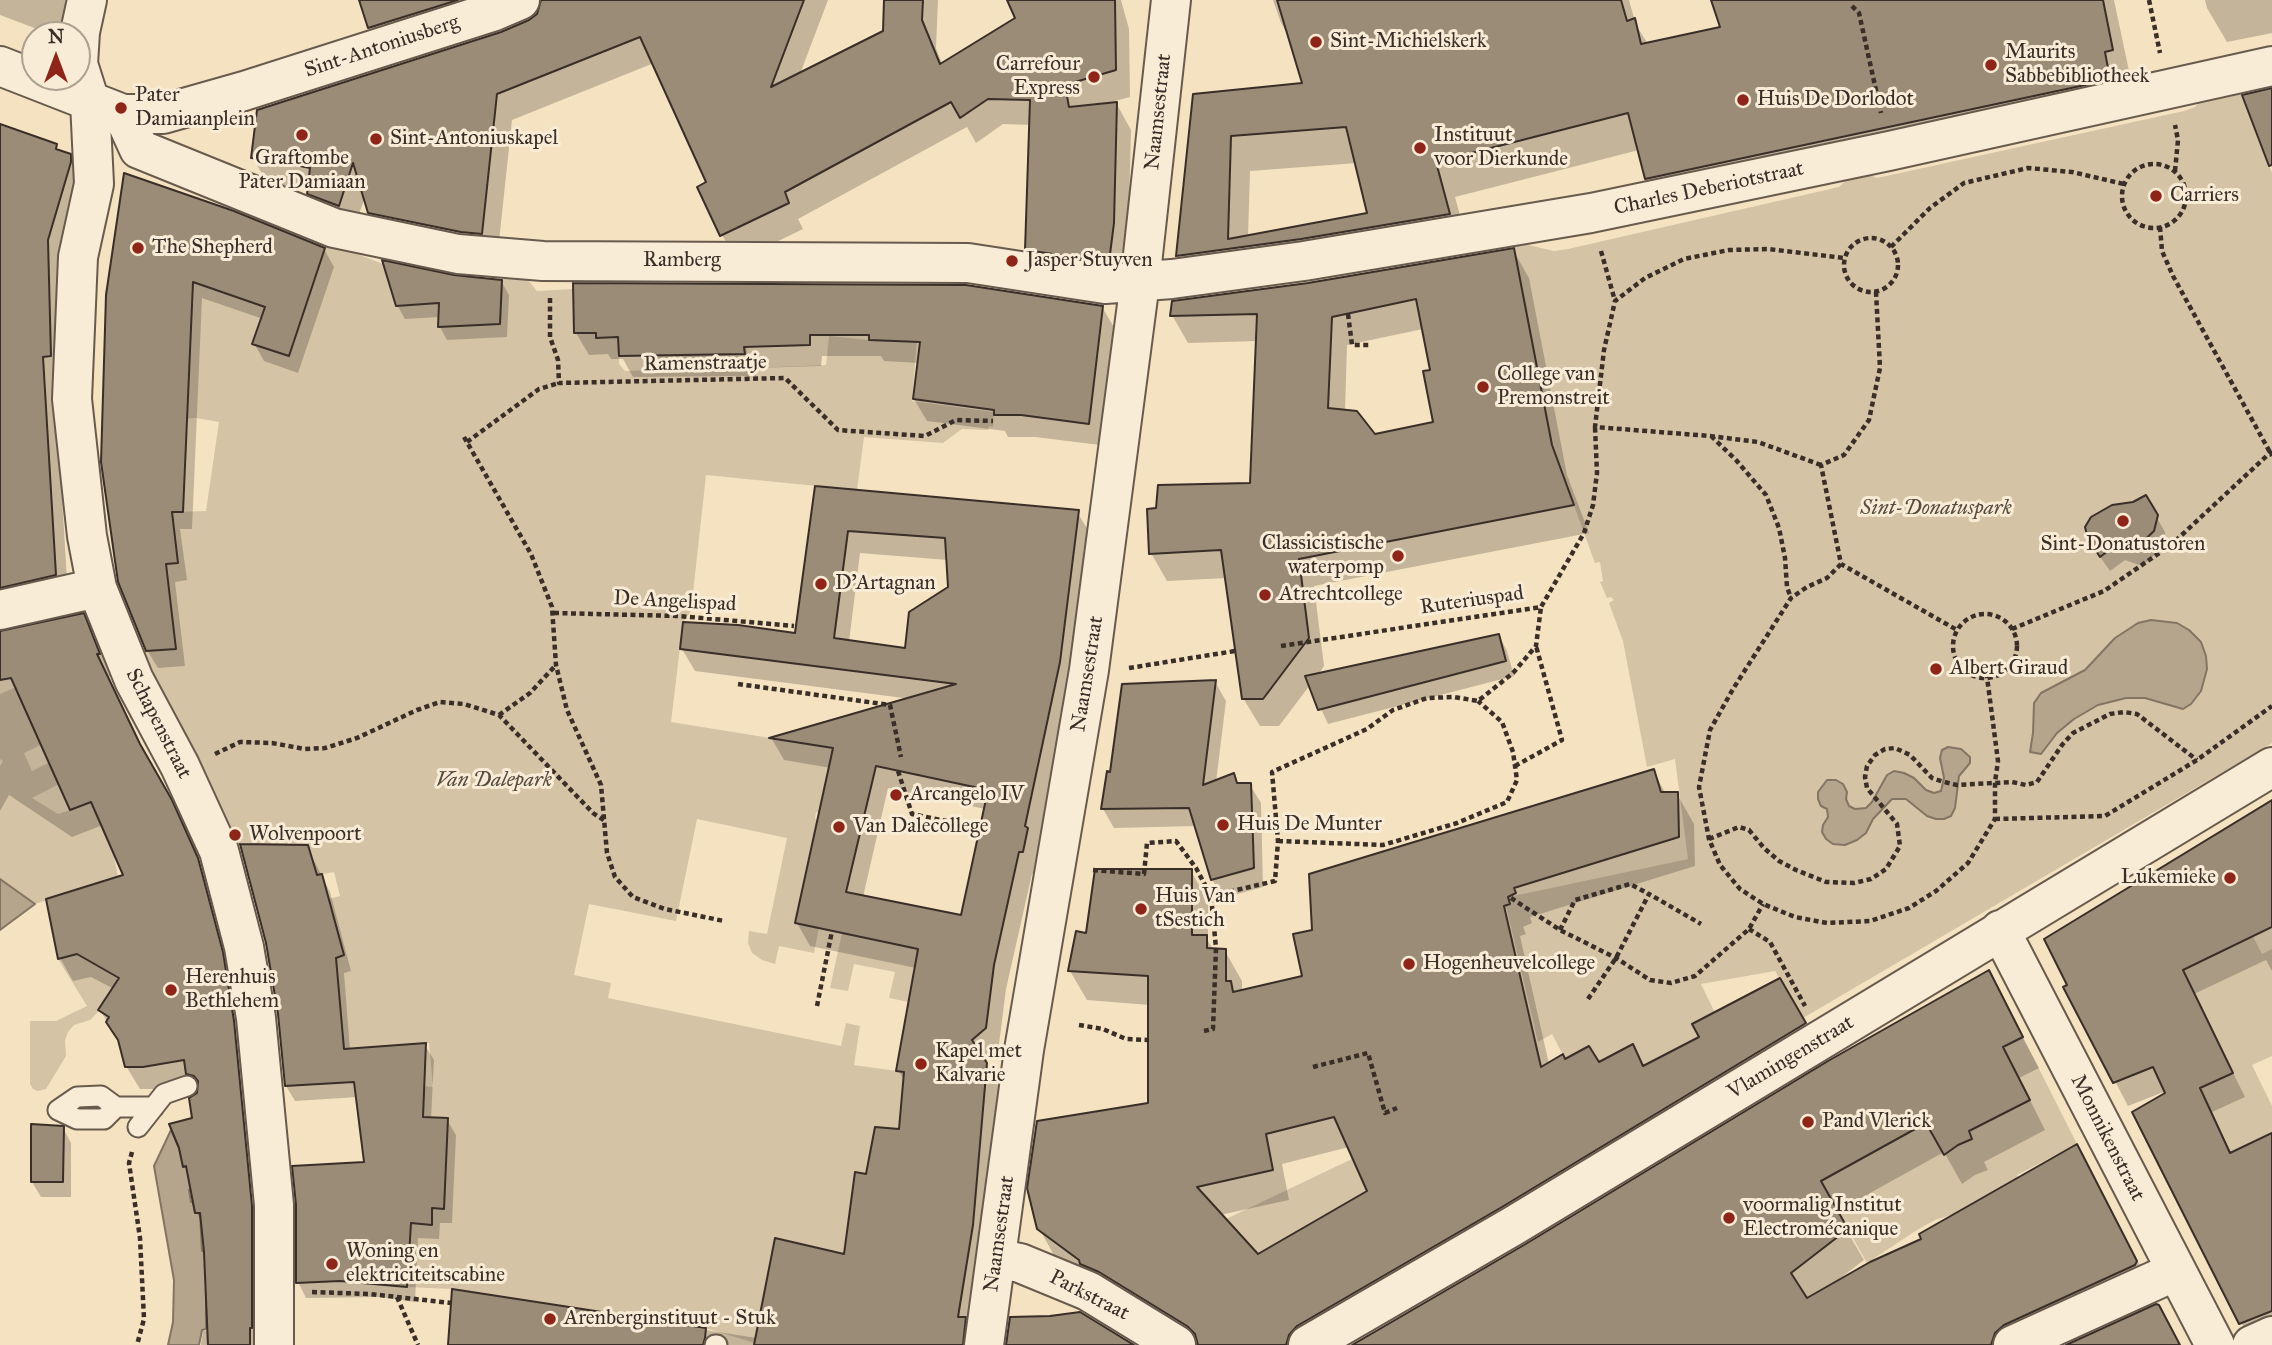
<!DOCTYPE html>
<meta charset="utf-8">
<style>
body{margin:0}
#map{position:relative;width:2272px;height:1345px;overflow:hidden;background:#f5e2c0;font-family:"IM FELL Great Primer",serif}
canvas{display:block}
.north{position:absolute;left:21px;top:21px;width:70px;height:70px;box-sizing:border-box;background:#f8ecd6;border:2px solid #aca090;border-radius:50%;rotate:0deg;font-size:19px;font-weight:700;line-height:28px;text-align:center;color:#392e28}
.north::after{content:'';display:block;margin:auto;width:24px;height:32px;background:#8f2418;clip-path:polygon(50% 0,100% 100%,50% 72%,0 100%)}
</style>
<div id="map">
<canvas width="2272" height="1345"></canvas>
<div class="north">N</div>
</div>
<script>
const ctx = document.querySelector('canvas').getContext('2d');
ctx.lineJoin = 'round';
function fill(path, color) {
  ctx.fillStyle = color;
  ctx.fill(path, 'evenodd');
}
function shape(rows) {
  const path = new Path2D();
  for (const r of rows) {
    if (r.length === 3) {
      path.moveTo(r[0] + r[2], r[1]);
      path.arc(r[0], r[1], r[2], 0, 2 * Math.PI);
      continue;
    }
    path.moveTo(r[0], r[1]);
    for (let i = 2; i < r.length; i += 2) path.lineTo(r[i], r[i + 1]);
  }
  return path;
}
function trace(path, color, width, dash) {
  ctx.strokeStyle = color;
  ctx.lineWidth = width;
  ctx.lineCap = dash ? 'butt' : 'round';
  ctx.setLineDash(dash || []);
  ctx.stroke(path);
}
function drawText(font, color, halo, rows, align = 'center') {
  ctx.font = font + ' "IM FELL Great Primer",serif';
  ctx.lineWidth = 6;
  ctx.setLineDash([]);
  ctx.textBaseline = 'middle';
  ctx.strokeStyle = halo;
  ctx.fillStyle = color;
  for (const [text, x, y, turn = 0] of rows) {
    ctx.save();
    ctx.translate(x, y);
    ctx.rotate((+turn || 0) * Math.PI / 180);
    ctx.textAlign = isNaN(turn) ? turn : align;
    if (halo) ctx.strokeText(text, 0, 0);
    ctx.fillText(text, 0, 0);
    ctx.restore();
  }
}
fill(shape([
 [2238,84,2272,173,2272,743,1803,1018,1775,971,1701,984,1715,1013,1699,1037,1681,1046,1687,1058,1649,1079,1633,1044,1599,1062,1589,1046,1565,1059,1552,1034,1538,1042,1504,898,1688,859,1675,759,1647,767,1623,641,1609,603,1614,600,1611,597,1607,598,1600,582,1603,581,1600,562,1595,563,1561,470,1557,470,1514,246,1524,244,1554,251,1568,249,1839,187,1852,174,1861,171,1877,178,2184,111,2195,107,2207,93],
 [327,242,383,264,396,306,416,305,415,265,442,264,438,327,500,324,503,267,519,269,537,291,573,289,575,333,596,333,597,338,616,337,618,340,619,364,625,371,658,370,659,333,746,333,748,368,826,365,829,336,869,340,919,316,912,401,994,412,993,427,989,426,988,430,962,429,943,443,864,437,857,490,706,475,691,611,683,622,671,722,838,749,819,813,816,812,815,819,817,820,795,923,819,928,814,953,779,946,775,964,762,960,752,953,748,943,749,931,767,934,787,838,697,819,676,921,589,904,574,975,611,983,608,998,841,1046,846,1023,860,1026,854,1065,904,1072,899,1129,875,1127,866,1174,855,1172,843,1254,775,1238,755,1343,705,1328,593,1310,452,1289,407,1287,411,1223,431,1224,432,1208,444,1208,448,1118,423,1117,424,1086,433,1087,429,1043,335,1049,306,966,343,955,328,899,340,896,334,872,317,875,308,845,239,844,139,651,176,648,166,564,177,563,172,512,206,511,219,422,196,418,178,419,185,279,265,307,253,343,288,356],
 [23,684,27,715,36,733,59,721,65,733,24,753,32,771,56,759,65,781,32,798,58,814,73,809,89,796,113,852,118,876,35,904,0,879,0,766,3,761,0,759,0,694],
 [2246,923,2262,954,2272,949,2272,1056,2252,1065,2272,1106,2272,1182,2230,1153,2143,1004,2181,967,2211,957],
 [2178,1037,2233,1073,2203,1087],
 [842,933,954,956,909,1002,889,998,895,972,854,964,848,991,830,988],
 [111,947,117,981,97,1013,90,1020,74,1025,68,1032,65,1040,66,1056,46,1089,38,1091,33,1089,30,1084,30,1021,56,1021,87,1006,58,959],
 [2023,1037,2077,1144,2017,1175,2047,1235,2019,1226,2001,1187,1957,1213,1935,1220,1917,1230,1867,1263,1813,1167,1881,1147,1882,1149,1911,1131,1905,1084,1943,1155,1958,1145,1972,1139,1969,1131,1984,1123,1973,1103,2029,1100,2003,1047],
 [1375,1148,1392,1177,1269,1248,1280,1269,1236,1241,1234,1228,1226,1219]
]), '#d5c3a6');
const water = shape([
 [2151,620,2177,623,2189,630,2201,642,2206,656,2207,669,2201,691,2191,704,2183,709,2145,698,2126,698,2098,705,2074,719,2057,733,2041,754,2030,752,2033,733,2034,703,2041,693,2085,670,2115,638,2138,623,2151,620],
 [1948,747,1961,749,1970,757,1970,763,1959,776,1955,808,1951,816,1944,819,1936,819,1927,816,1906,799,1892,799,1873,819,1866,833,1857,840,1845,845,1833,844,1826,839,1822,832,1823,825,1828,817,1827,809,1821,806,1818,799,1818,792,1827,780,1836,780,1843,784,1847,792,1846,799,1849,806,1855,809,1866,808,1872,802,1887,775,1894,771,1904,773,1914,778,1926,790,1934,793,1941,791,1944,778,1940,758,1942,750,1948,747],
 [0,879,35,904,0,930,0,879],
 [171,1130,179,1148,183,1166,187,1166,192,1189,189,1190,191,1202,193,1202,195,1212,200,1213,202,1251,206,1252,206,1329,202,1330,199,1345,168,1345,173,1322,174,1280,154,1166,171,1130]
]);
fill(water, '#b5a58c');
trace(water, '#837564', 2);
fill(shape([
 [0,0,80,0,68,35,53,35,0,15],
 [360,0,828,0,800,74,885,32,886,0,938,0,936,48,942,64,1017,19,1009,0,1121,0,1129,29,1130,97,1115,101,1131,130,1128,250,1124,287,1042,275,1027,249,1031,125,1003,124,976,143,967,127,798,219,803,229,737,261,722,235,709,183,654,63,512,120,497,260,385,239,370,212,365,197,353,231,324,220,310,190,268,184,253,158,530,21,539,14,542,5,527,5,385,54,370,28],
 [1273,0,1629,0,1636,25,1648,44,1722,29,1713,0,2114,0,2132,85,1667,214,1646,179,1639,150,1455,197,1469,249,1198,291,1178,256,1194,96,1304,84,1291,40,1281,23],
 [1357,163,1370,214,1248,237,1250,171],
 [2205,0,2272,0,2272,33,2227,42,2207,8],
 [0,126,56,146,59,152,69,156,83,179,55,380,68,597,0,615],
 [324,249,334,267,298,373,264,361,254,343,263,319,202,298,192,529,180,529,187,580,175,582,185,666,158,668,147,650,108,295],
 [1513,250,1529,278,1567,475,1589,533,1314,586,1324,666,1318,675,1499,636,1507,651,1514,676,1328,724,1310,685,1279,726,1260,726,1243,698,1227,578,1167,581,1151,553,1252,484,1258,341,1188,343,1172,315,1308,284],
 [1423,329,1432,372,1435,424,1374,435,1345,411,1347,345],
 [453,277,501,281,509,295,507,337,447,340,440,327,440,317,405,319,397,305],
 [1102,307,1115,329,1100,445,1035,437,1008,437,1005,431,927,421,914,399,919,363,884,361,881,356,822,356,821,366,756,368,756,376,633,377,623,359,611,359,608,354,589,355,576,333],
 [816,488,1077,512,1091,535,1073,686,1038,848,1040,852,1036,874,1032,874,1006,989,998,1052,985,1062,999,1087,987,1228,969,1345,449,1345,453,1291,757,1338,845,1256,868,1177,901,1131,905,1082,898,1070,916,968,810,946,797,923,831,768,784,760,772,739,911,699,695,671,682,649,796,635],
 [860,553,948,560,950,588,907,650,849,642],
 [888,788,985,809,963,918,863,897],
 [2145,497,2165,532,2165,541,2159,551,2142,566,2125,560,2110,571,2099,555,2133,503],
 [83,615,96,638,111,677,108,677,152,769,184,825,211,883,246,1045,264,1345,201,1345,203,1331,209,1331,203,1223,196,1212,189,1174,185,1166,198,1093,193,1083,157,1089,140,1089,126,1066,121,1045,100,1010,114,989,91,977,73,981,60,958,125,876,103,825,72,837,9,795,0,811,0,633],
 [1215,682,1226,701,1216,782,1233,775,1239,785,1250,785,1261,803,1263,887,1223,898,1212,879,1197,826,1114,828,1103,809,1111,774],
 [1653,771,1666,794,1677,794,1694,824,1695,866,1530,917,1532,923,1523,927,1526,934,1520,936,1549,1064,1565,1061,1598,1064,1633,1046,1645,1067,1701,1037,1780,981,1821,1054,1321,1345,1189,1345,1056,1259,1039,1228,1150,1104,1150,1005,1087,1000,1070,971,1087,935,1191,871,1208,901,1208,941,1213,950,1225,951,1242,981,1242,991,1304,977,1314,931],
 [1349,1147,1369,1192,1258,1256,1220,1215,1289,1200,1282,1164],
 [2272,803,2272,971,2266,960,2194,994,2245,1097,2212,1112,2232,1155,2272,1135,2272,1339,2253,1345,2134,1113,2168,1094,2166,1091,2128,1106,2066,987],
 [307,847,330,892,351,971,344,973,350,1050,425,1045,434,1060,431,1119,447,1120,456,1135,452,1223,440,1223,439,1239,418,1238,415,1302,380,1297,306,1298,298,1282,366,1164,358,1097,295,1101,286,1086],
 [1988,973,2039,1068,2019,1078,2045,1130,1984,1162,1988,1170,1975,1175,1962,1184,1944,1152,1836,1212,1864,1260,1839,1279,1840,1281,1924,1240,2077,1146,2154,1292,2044,1345,1355,1345],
 [63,1128,71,1143,71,1197,41,1197,32,1182]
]), '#0003');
const building = shape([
 [359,0,458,0,368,28,359,0],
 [541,0,804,0,771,87,883,31,884,0,923,0,922,20,940,64,1015,18,1007,0,1115,0,1116,70,1065,85,1069,107,1117,102,1114,223,1109,262,1025,250,1030,100,988,99,960,118,951,102,785,192,789,203,720,236,697,187,706,182,640,37,497,94,482,234,461,232,368,213,353,163,339,206,307,194,310,168,275,161,251,158,257,110,501,32,529,20,537,14,541,0],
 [1277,0,1621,0,1627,21,1635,18,1641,44,1720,27,1711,0,2103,0,2113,50,2105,52,2110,79,2104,81,1645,179,1628,113,1436,162,1450,214,1301,239,1176,256,1193,94,1302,83,1277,0],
 [1346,127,1367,213,1228,239,1231,136,1346,127],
 [2272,88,2272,165,2269,166,2242,95,2272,88],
 [0,124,57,144,56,149,71,154,71,162,48,240,51,356,43,357,56,575,0,588,0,124],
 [124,173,234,211,325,248,289,356,252,344,265,307,193,282,183,512,172,512,178,563,166,564,176,649,146,651,118,582,101,462,106,295,124,173],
 [1514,248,1552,445,1574,505,1299,559,1309,638,1263,699,1242,699,1221,550,1149,554,1147,509,1156,508,1158,485,1250,483,1257,314,1170,316,1172,301,1308,283,1514,248],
 [1416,299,1430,370,1423,371,1433,422,1375,434,1357,411,1328,408,1332,317,1416,299],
 [382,260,454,275,502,280,500,324,438,327,439,303,396,306,382,260],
 [573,283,966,285,1103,306,1089,424,1021,415,994,415,994,410,913,399,920,342,869,340,869,335,810,335,810,345,744,347,745,354,619,356,618,337,596,338,596,333,574,333,573,283],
 [815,486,1079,510,1060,662,1025,826,1028,828,1023,852,1019,852,994,965,986,1028,972,1040,987,1063,973,1225,958,1317,966,1317,963,1345,754,1345,775,1238,844,1254,855,1172,866,1174,875,1127,899,1129,904,1072,896,1071,918,949,795,923,833,748,769,738,956,684,680,649,683,622,738,625,795,633,815,486],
 [848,531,945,538,948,587,909,612,905,648,834,638,848,531],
 [876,766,988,790,961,915,846,892,876,766],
 [2146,495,2158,515,2154,531,2133,551,2116,545,2100,557,2088,539,2085,527,2091,517,2112,505,2133,502,2146,495],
 [84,613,100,654,97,654,140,744,172,800,198,858,223,952,234,1021,252,1206,252,1328,250,1328,250,1345,208,1345,204,1252,200,1213,195,1213,186,1166,183,1167,179,1148,169,1124,192,1118,189,1098,197,1093,198,1081,194,1076,186,1074,184,1060,143,1067,125,1067,118,1040,106,1022,109,1017,98,1010,119,978,77,954,58,959,46,899,123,875,91,802,70,810,11,678,0,680,0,631,84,613],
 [1499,634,1506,661,1318,710,1305,676,1499,634],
 [1216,680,1203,785,1234,773,1237,783,1251,783,1254,868,1211,880,1189,808,1101,809,1107,771,1110,772,1122,684,1216,680],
 [1654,769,1661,792,1678,792,1679,837,1514,888,1516,893,1508,897,1510,904,1504,906,1541,1067,1563,1054,1565,1059,1589,1046,1599,1062,1633,1044,1643,1066,1699,1037,1692,1024,1780,978,1806,1023,1502,1207,1297,1326,1289,1335,1286,1345,1198,1345,1195,1334,1187,1326,1099,1272,1080,1264,1079,1260,1037,1229,1027,1188,1037,1121,1148,1103,1148,976,1068,971,1076,931,1086,933,1095,869,1192,869,1192,935,1207,935,1207,948,1226,949,1226,981,1231,981,1233,992,1302,976,1293,934,1312,930,1309,874,1654,769],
 [1334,1117,1367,1191,1258,1254,1197,1187,1273,1170,1266,1134,1334,1117],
 [2272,800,2272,927,2183,970,2233,1073,2200,1088,2230,1153,2272,1133,2272,1311,2239,1324,2132,1112,2165,1093,2153,1067,2113,1083,2063,987,2067,985,2044,939,2272,800],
 [240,844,308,845,317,875,322,874,344,955,336,958,344,1049,426,1043,423,1117,448,1118,444,1209,432,1208,432,1225,411,1223,407,1287,340,1281,296,1283,296,1205,292,1166,364,1162,354,1082,285,1086,278,1014,266,943,240,844],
 [1989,970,2023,1037,2003,1047,2030,1100,1969,1131,1972,1139,1958,1145,1944,1155,1926,1123,1821,1181,1848,1229,1791,1273,1807,1298,1870,1262,1921,1239,1919,1234,2077,1144,2137,1261,2135,1265,2004,1325,1995,1333,1991,1345,1352,1345,1524,1245,1828,1061,1989,970],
 [31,1124,64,1126,63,1182,31,1182,31,1124],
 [452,1289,706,1328,705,1338,703,1345,448,1345,452,1289],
 [2156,1304,2159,1305,2180,1345,2066,1345,2156,1304],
 [1080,1312,1134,1345,1006,1345,1010,1317,1050,1316,1080,1312]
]);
fill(building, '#9b8c77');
trace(building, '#392e28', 2);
const lane = shape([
 [58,1110,77,1097,101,1096,116,1107,154,1107],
 [58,1110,77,1119,104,1119,116,1107],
 [138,1127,164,1094,187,1086],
 [715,1345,717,1345]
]);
const street = shape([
 [87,0,80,32,78,64,90,102,94,184,78,257,72,399,87,536,97,588,134,680,180,766,219,851,244,947,256,1018,274,1205,274,1345],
 [0,66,123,114,163,114,244,91,492,12,520,0],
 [123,114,139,149,334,228,458,254,543,261,968,263,1105,284,1172,279,1304,261,1591,213,1889,151,2272,66],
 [0,610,97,588],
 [2000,930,2215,1345],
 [996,1258,1020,1263,1088,1291,1176,1345],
 [984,1345,1024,1050,1089,670,1140,282,1171,0],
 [1308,1345,1513,1226,2272,767],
 [2013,1345,2176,1271],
 [2252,1345,2272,1336]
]);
trace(lane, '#685b4e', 23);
trace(street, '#685b4e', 42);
trace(shape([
 [2149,0,2160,53],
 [1852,6,1859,13,1881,113],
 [2154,196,32],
 [2175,171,2178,140,2175,125],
 [2160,227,2162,251,2173,276,2272,456],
 [1871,265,27],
 [1891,247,1930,208,1964,183,2028,168,2072,172,2124,184],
 [1601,251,1615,301],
 [1876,292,1880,368,1869,420,1844,455,1821,465,1841,564,1957,630],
 [550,298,550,337,558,360,559,383,785,378,838,430,925,436,956,420,993,421],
 [1348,314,1352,345,1370,345],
 [1711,436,1736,460,1766,495,1779,528,1785,558,1787,587,1791,598],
 [464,437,531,554,552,607,556,665,567,710,601,785,607,853,615,877,633,897,665,909,724,921],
 [467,442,539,389,559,383],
 [1821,465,1758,442,1710,436,1595,427,1604,350,1615,301,1645,278,1684,259,1729,250,1768,249,1844,258],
 [1841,564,1827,578,1807,587,1791,598,1733,689,1710,730,1699,787,1709,839,1720,865,1740,889,1763,904,1795,917,1827,923,1870,921,1909,908,1936,891,1968,863,1995,819,1995,782,1998,761,1987,677],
 [554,613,679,616,794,626],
 [1985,646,32],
 [2012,629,2104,591,2171,545,2272,451],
 [1281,646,1541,607,1584,533,1593,505,1597,473,1595,427],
 [1129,668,1235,651],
 [738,684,890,705,901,757],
 [499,715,530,693,556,665],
 [215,754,240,742,272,743,305,749,325,748,357,738,417,710,440,702,464,704,499,715,593,813,605,821],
 [1515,766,1562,740,1536,646],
 [898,771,912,814,980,828],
 [1995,819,2105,816,2197,760,2272,706],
 [1709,839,1739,827,1749,830,1764,848,1779,861,1796,870,1826,882,1854,883,1871,879,1886,869,1900,846,1897,824,1867,788,1865,777,1867,766,1875,755,1885,749,1895,748,1910,755,1932,778,1944,782,1957,785,2012,782,2026,785,2037,782,2062,745,2073,733,2110,714,2124,712,2137,714,2197,760],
 [1278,841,1383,845,1457,823,1507,802,1517,780,1513,752,1502,722,1478,701],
 [1093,870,1144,874,1147,843,1176,841,1196,868,1211,896,1275,881,1278,841,1272,772,1367,729,1393,710,1427,698,1454,697,1478,701,1513,673,1536,646,1541,607],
 [1511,898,1560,930,1616,958,1650,980,1671,983,1695,976,1749,929,1763,904],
 [1749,929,1770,942,1805,1006],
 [1560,930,1575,900,1630,884,1649,894],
 [1588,999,1616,958,1649,894,1701,924],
 [817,1006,832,931],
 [1079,1025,1103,1029,1126,1039,1148,1040],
 [1204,1031,1213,1029,1216,948,1211,896],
 [1313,1067,1368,1053,1385,1113,1397,1108],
 [132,1152,129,1163,140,1238,144,1319,137,1345],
 [312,1292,370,1294,451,1303],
 [397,1297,418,1345]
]), '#392e28', 4.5, [5, 3.5]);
trace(lane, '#f8ecd6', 19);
trace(street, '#f8ecd6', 38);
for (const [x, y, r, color] of [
 [1316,42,7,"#8f2418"],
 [1991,65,7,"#8f2418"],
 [1094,77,7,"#8f2418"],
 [1743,100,7,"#8f2418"],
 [121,108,7,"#8f2418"],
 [302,135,7,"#8f2418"],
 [376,139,7,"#8f2418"],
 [1420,148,7,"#8f2418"],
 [2156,196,7,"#8f2418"],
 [138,248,7,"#8f2418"],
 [1012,261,7,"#8f2418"],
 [1483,387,7,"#8f2418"],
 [2123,521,7,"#8f2418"],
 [1398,556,7,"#8f2418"],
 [821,584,7,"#8f2418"],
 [1265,595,7,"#8f2418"],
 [1936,669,7,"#8f2418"],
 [896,795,7,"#8f2418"],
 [1223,825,7,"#8f2418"],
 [839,827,7,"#8f2418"],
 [235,835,7,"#8f2418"],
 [2230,878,7,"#8f2418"],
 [1141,909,7,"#8f2418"],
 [1409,964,7,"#8f2418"],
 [171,990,7,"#8f2418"],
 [921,1064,7,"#8f2418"],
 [1808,1122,7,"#8f2418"],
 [1729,1218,7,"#8f2418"],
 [332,1264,7,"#8f2418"],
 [550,1319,7,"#8f2418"]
]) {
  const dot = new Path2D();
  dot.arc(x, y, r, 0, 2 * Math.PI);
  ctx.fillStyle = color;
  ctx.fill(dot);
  trace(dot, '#f8ecd6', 2.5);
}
drawText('21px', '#392e28', '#f8ecd6', [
 ["Sint-Michielskerk",1330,42],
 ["Maurits",2005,53],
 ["Sabbebibliotheek",2005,77],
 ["Carrefour",1080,65,"right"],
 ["Express",1080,89,"right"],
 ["Pater",135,96],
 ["Damiaanplein",135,120],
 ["Huis De Dorlodot",1757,100],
 ["Instituut",1434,136],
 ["voor Dierkunde",1434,160],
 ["Sint-Antoniuskapel",390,139],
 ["Graftombe",302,159,"center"],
 ["Pater Damiaan",302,183,"center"],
 ["Carriers",2170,196],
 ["The Shepherd",152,248],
 ["Jasper Stuyven",1026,261],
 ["College van",1497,375],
 ["Premonstreit",1497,399],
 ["Classicistische",1384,544,"right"],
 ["waterpomp",1384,568,"right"],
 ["Sint-Donatustoren",2123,545,"center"],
 ["D'Artagnan",835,584],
 ["Atrechtcollege",1279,595],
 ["Albert Giraud",1950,669],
 ["Arcangelo IV",910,795],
 ["Huis De Munter",1237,825],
 ["Van Dalecollege",853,827],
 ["Wolvenpoort",249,835],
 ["Lukemieke",2216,878,"right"],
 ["Huis Van",1155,897],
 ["tSestich",1155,921],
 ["Hogenheuvelcollege",1423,964],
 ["Herenhuis",185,978],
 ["Bethlehem",185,1002],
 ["Kapel met",935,1052],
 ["Kalvarie",935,1076],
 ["Pand Vlerick",1822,1122],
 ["voormalig Institut",1743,1206],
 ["Electromécanique",1743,1230],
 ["Woning en",346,1252],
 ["elektriciteitscabine",346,1276],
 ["Arenberginstituut - Stuk",564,1319]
], 'left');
drawText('21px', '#392e28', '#f8ecd6', [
 ["Sint-Antoniusberg",382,47,-18],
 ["Naamsestraat",1159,112,-84],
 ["Charles Deberiotstraat",1709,189,-12],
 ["Ramberg",682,261],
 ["Ramenstraatje",705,364,-1],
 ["Ruteriuspad",1472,601,-8],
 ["De Angelispad",675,602,3],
 ["Naamsestraat",1088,674,-81],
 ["Schapenstraat",158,724,63],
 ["Vlamingenstraat",1791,1058,-31],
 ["Monnikenstraat",2107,1138,63],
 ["Naamsestraat",1000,1234,-82],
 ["Parkstraat",1089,1296,27]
]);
drawText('italic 21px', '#584c41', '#f8ecd6', [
 ["Sint-Donatuspark",1936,509],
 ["Van Dalepark",494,781]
]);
</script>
